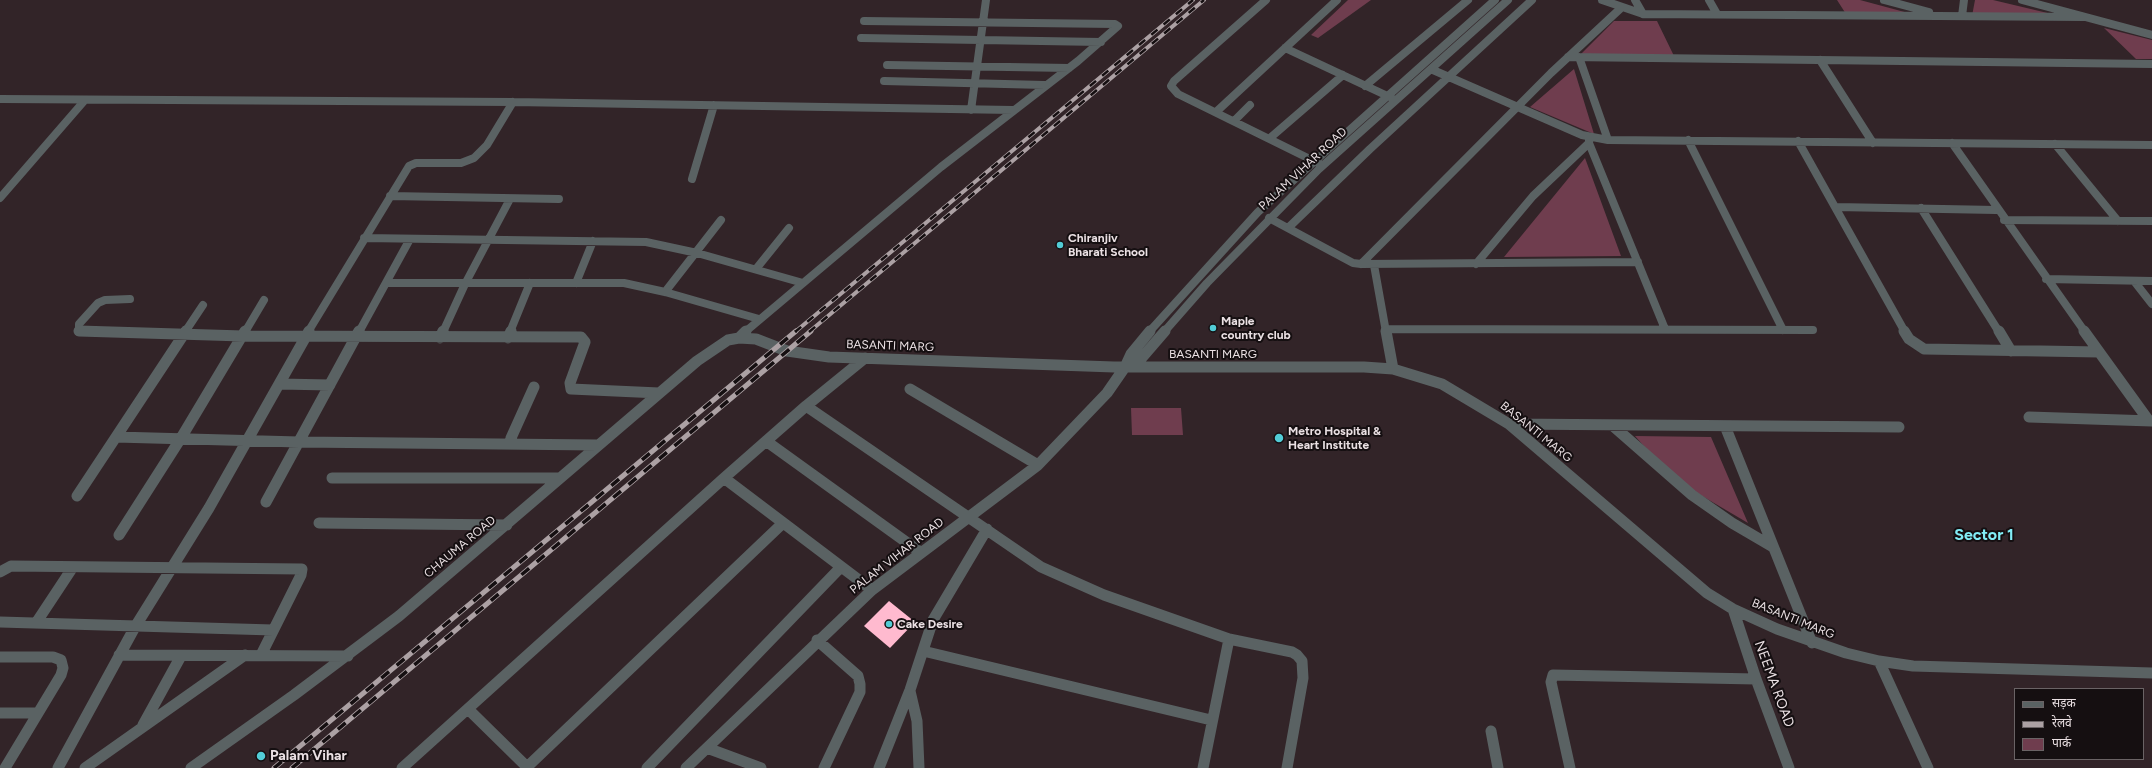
<!DOCTYPE html>
<meta charset="utf-8">
<style>
body{margin:0}
#map{position:relative;width:2152px;height:768px;overflow:hidden;background:#322428;font-family:Figtree,"Noto Sans Devanagari",sans-serif}
canvas{display:block}
.legend{position:absolute;left:2014px;top:688px;width:130px;height:72px;box-sizing:border-box;background:#150f11;border:1px solid #6a6365;margin:0;padding:5px 7px;list-style:none;font-size:12px;color:#eae0e3}
.legend li{display:flex;align-items:center;gap:8px;height:20px}
.legend b{width:20px;border:1px solid #6a6365}
</style>
<div id="map">
<canvas width="2152" height="768"></canvas>
<ul class="legend">
<li><b style="height:5px;background:#5a6263"></b>सड़क</li>
<li><b style="height:5px;background:#aca1a4"></b>रेलवे</li>
<li><b style="height:11px;background:#6f3d4e"></b>पार्क</li>
</ul>
</div>
<script>
const ctx = document.querySelector('canvas').getContext('2d');
ctx.lineJoin = 'round';
function fill(path, color) {
  ctx.fillStyle = color;
  ctx.fill(path, 'evenodd');
}
function shape(rows) {
  const path = new Path2D();
  for (const r of rows) {
    path.moveTo(r[0], r[1]);
    for (let i = 2; i < r.length; i += 2) path.lineTo(r[i], r[i + 1]);
  }
  return path;
}
function trace(path, color, width, dash) {
  ctx.strokeStyle = color;
  ctx.lineWidth = width;
  ctx.lineCap = dash ? 'butt' : 'round';
  ctx.setLineDash(dash || []);
  ctx.stroke(path);
}
function drawText(font, color, halo, rows, align = 'center') {
  ctx.font = font + ' Figtree,sans-serif';
  ctx.lineWidth = 4;
  ctx.setLineDash([]);
  ctx.textBaseline = 'middle';
  ctx.strokeStyle = halo;
  ctx.fillStyle = color;
  for (const [text, x, y, turn = 0] of rows) {
    ctx.save();
    ctx.translate(x, y);
    ctx.rotate((+turn || 0) * Math.PI / 180);
    ctx.textAlign = isNaN(turn) ? turn : align;
    if (halo) ctx.strokeText(text, 0, 0);
    ctx.fillText(text, 0, 0);
    ctx.restore();
  }
}
fill(shape([
 [1348,0,1371,0,1318,38,1311,35],
 [1837,0,1860,0,1912,14,1846,14],
 [1975,0,1993,0,2056,15,1972,16],
 [1614,21,1657,21,1674,56,1580,55],
 [2104,28,2152,40,2152,59,2136,59],
 [1574,69,1594,134,1530,107],
 [1585,158,1621,256,1504,257],
 [1131,408,1181,408,1183,435,1132,435],
 [1635,436,1711,437,1748,523,1697,493,1650,453]
]), '#6f3d4e');
fill(shape([
 [889,601,915,622,890,648,864,626]
]), '#ffbacf');
trace(shape([
 [1266,0,1174,81,1171,86,1178,94,1320,164],
 [1602,0,1643,14,2085,17],
 [1635,0,1643,14],
 [1709,0,1717,14],
 [1884,0,1929,12],
 [2022,0,2152,35],
 [1962,16,1964,0],
 [861,38,1101,42],
 [1285,48,1394,99],
 [1568,57,2152,64],
 [1579,57,1608,140],
 [1820,60,1873,143],
 [887,65,1069,68],
 [1433,70,1582,135,1608,140,2152,145],
 [884,81,1045,85],
 [1365,86,1468,0],
 [0,99,513,102,1013,110],
 [971,110,986,0],
 [1216,112,1337,0],
 [1234,121,1250,105],
 [1270,138,1343,75],
 [1589,138,1589,143,1665,329],
 [1688,140,1783,330],
 [1798,141,1905,332],
 [1952,143,2085,332],
 [2055,144,2118,221],
 [692,179,714,105],
 [390,196,559,199],
 [0,198,85,100],
 [1836,207,1996,210],
 [1921,208,1999,332],
 [1269,218,1353,263,1361,264,1638,262],
 [2004,220,2152,221],
 [1288,228,1370,149,1532,0],
 [364,238,646,242,697,253,803,283],
 [1361,264,1551,73,1621,8],
 [1476,264,1533,196,1589,143],
 [1374,265,1386,332],
 [756,269,789,228],
 [2046,279,2152,281],
 [2134,281,2152,304],
 [387,283,624,283,665,292,759,319],
 [576,283,593,241],
 [665,292,721,220],
 [1385,329,1813,330],
 [94,332,79,332,79,324,98,303,105,300,130,299],
 [185,332,203,305],
 [245,332,264,300],
 [308,332,409,166,416,163,461,163,474,158,487,145,513,102],
 [359,332,410,239],
 [443,332,465,284,510,199],
 [510,332,530,283],
 [745,332,941,167,1078,61,1118,26,1115,24,864,21],
 [1149,332,1258,212,1495,0],
 [1164,332,1207,283,1319,169,1508,0]
]), '#5a6263', 8);
trace(shape([
 [79,331,243,336,581,337,585,342,570,383,571,389,659,393],
 [1386,331,1393,369],
 [1904,331,1909,339,1924,349,2099,352],
 [1999,331,2011,351],
 [2084,331,2149,421],
 [440,338,443,331],
 [508,338,511,331],
 [739,338,746,331],
 [1129,365,1140,360,1165,331],
 [280,384,330,385],
 [910,389,1038,465],
 [806,406,1041,567,1104,595,1229,639,1292,652,1297,655,1302,661,1303,678,1287,768],
 [2029,417,2152,421],
 [1509,424,1899,427],
 [1612,425,1692,495,1732,523,1773,547],
 [1725,426,1812,643],
 [116,437,299,442,598,445],
 [511,438,534,387],
 [766,441,920,552],
 [332,478,560,478],
 [724,478,872,590],
 [77,496,186,331],
 [266,502,359,331],
 [319,523,507,525],
 [119,535,181,438,245,331],
 [0,572,11,566,302,569,301,575,261,655],
 [1733,609,1756,679,1789,768],
 [0,622,273,630],
 [36,623,73,567],
 [817,640,858,676,860,684,860,692,824,768],
 [923,651,1211,720],
 [119,655,348,656],
 [0,657,53,657,61,660,63,668,61,675,5,768],
 [1879,661,1928,768],
 [910,691,917,721,919,768],
 [468,709,528,768],
 [0,713,38,713],
 [143,725,181,656],
 [1491,731,1498,768],
 [707,748,761,768],
 [58,768,135,627,209,508,309,331],
 [85,768,245,655],
 [191,768,294,695,399,616,697,361,728,340,739,338,756,339,787,351,829,357,1114,367,1364,367,1393,369,1442,384,1509,424,1707,593,1733,609,1777,629,1846,653,1879,661,1913,666,2152,673],
 [402,768,724,478,806,406,865,358],
 [526,768,783,523],
 [647,768,841,567],
 [686,768,872,590,1038,465,1107,393,1125,367,1131,354,1150,331],
 [879,768,910,690,933,620,987,529],
 [1203,768,1229,639],
 [1570,768,1551,682,1553,675,1756,679]
]), '#5a6263', 11);
const railFar1 = shape([
 [795,332,1193,0],
 [809,332,1204,0]
]);
const rail = shape([
 [274,768,796,331],
 [292,768,811,331]
]);
trace(railFar1, '#aca1a4', 4);
trace(rail, '#aca1a4', 5);
trace(railFar1, '#150f11', 2.5, [8]);
trace(rail, '#150f11', 3.5, [10]);
for (const [x, y, r, color] of [
 [1060,245,4,"#52ccd6"],
 [1213,328,4,"#52ccd6"],
 [1279,438,5,"#52ccd6"],
 [889,624,4,"#52ccd6"],
 [261,756,5,"#52ccd6"]
]) {
  const dot = new Path2D();
  dot.arc(x, y, r, 0, 2 * Math.PI);
  ctx.fillStyle = color;
  ctx.fill(dot);
  trace(dot, '#150f11', 1.5);
}
drawText('12px', '#eae0e3', '#150f11', [
 ["PALAM VIHAR ROAD",1303,169,-43],
 ["BASANTI MARG",890,346,2],
 ["BASANTI MARG",1213,354],
 ["BASANTI MARG",1536,432,39],
 ["CHAUMA ROAD",460,547,-40],
 ["PALAM VIHAR ROAD",897,556,-38],
 ["BASANTI MARG",1793,619,22]
]);
drawText('bold 12px', '#eae0e3', '#150f11', [
 ["Chiranjiv",1068,238],
 ["Bharati School",1068,252],
 ["Maple",1221,321],
 ["country club",1221,335],
 ["Metro Hospital &",1288,431],
 ["Heart Institute",1288,445],
 ["Cake Desire",897,624]
], 'left');
drawText('14px', '#eae0e3', '#150f11', [
 ["NEEMA ROAD",1774,684,70]
]);
drawText('bold 14px', '#eae0e3', '#150f11', [
 ["Palam Vihar",270,756]
], 'left');
drawText('bold 16px', '#82edf6', '#150f11', [
 ["Sector 1",1984,535]
]);
</script>
